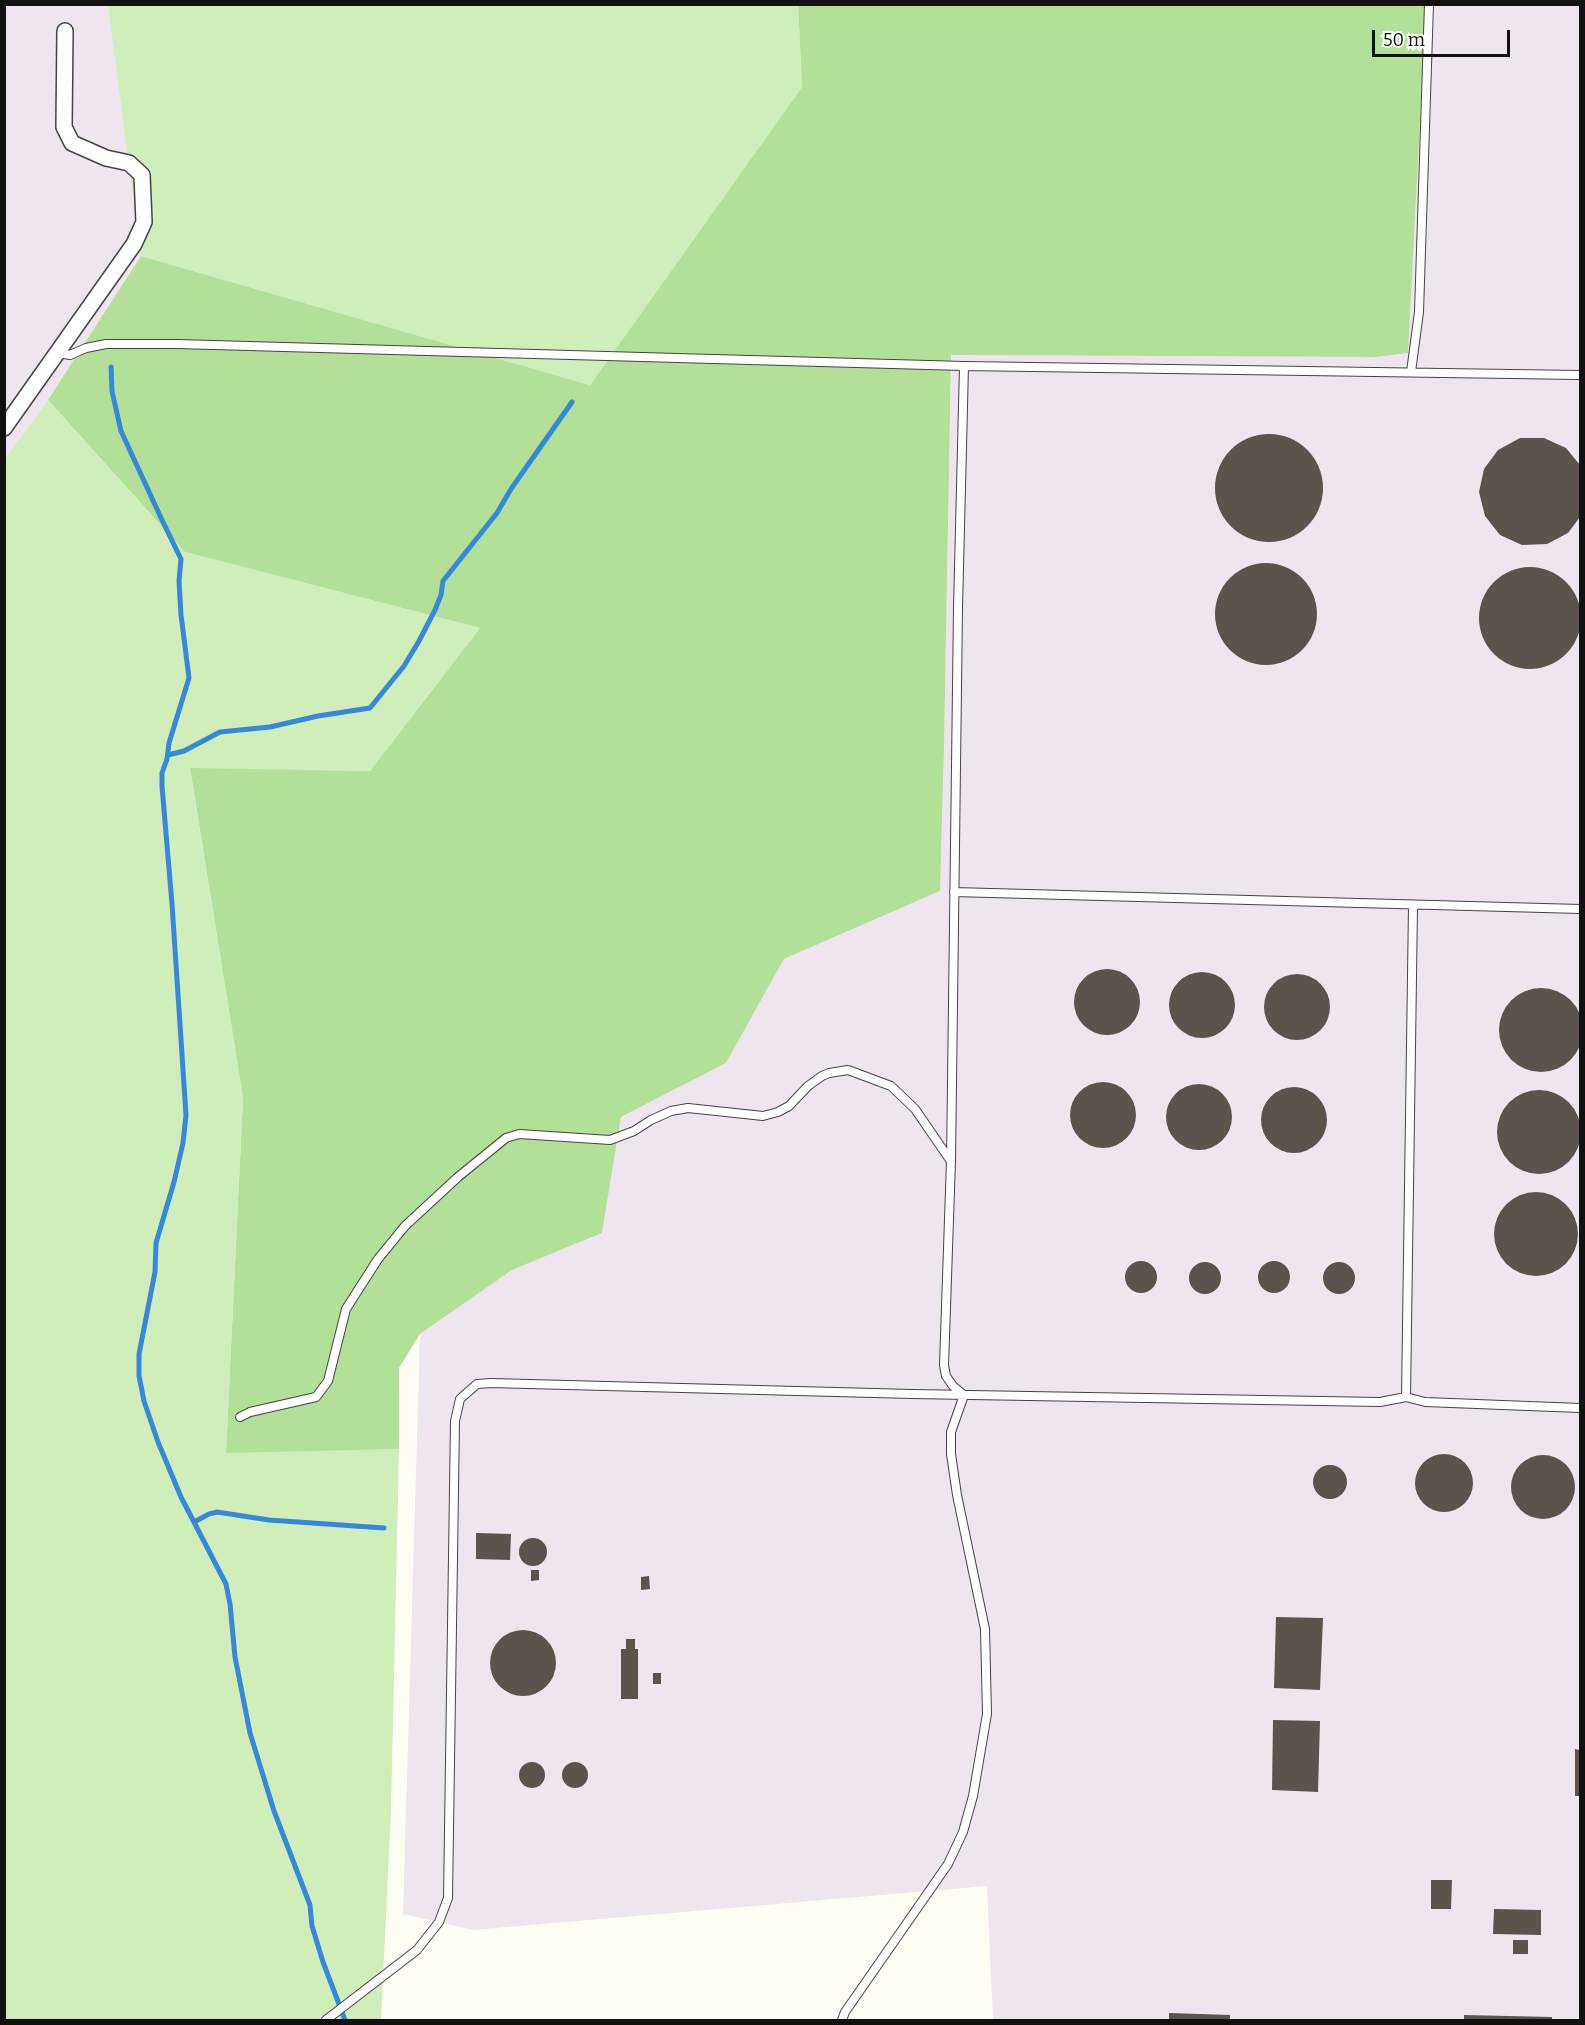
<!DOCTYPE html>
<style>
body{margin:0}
#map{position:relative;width:1585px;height:2025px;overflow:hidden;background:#fffef5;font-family:Bitter,serif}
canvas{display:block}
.frame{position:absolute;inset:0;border:6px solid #111;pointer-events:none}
.scale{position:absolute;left:1372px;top:30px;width:138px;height:27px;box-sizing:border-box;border:3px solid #111;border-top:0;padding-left:8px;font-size:18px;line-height:21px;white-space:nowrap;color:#111;-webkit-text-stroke:4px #fff;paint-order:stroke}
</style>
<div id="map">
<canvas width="1585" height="2025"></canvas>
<div class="frame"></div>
<div class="scale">50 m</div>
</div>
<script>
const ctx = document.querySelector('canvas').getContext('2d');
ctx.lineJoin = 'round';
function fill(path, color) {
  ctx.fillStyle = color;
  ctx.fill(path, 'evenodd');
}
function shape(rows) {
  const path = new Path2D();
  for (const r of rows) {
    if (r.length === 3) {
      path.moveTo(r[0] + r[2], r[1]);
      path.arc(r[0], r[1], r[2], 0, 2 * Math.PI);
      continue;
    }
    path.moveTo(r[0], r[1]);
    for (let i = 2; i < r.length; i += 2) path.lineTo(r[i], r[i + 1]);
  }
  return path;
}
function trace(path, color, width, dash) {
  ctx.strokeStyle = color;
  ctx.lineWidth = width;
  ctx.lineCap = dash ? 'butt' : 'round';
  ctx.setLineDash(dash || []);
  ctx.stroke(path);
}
fill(shape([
 [5,5,159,5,210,154,48,400,5,460],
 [1426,5,1580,5,1580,2020,993,2020,987,1886,473,1930,403,1914,420,1334,512,1270,602,1233,621,1117,726,1063,784,959,940,891,944,751,951,355,1376,357,1407,353]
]), '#efe5ef');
fill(shape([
 [108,5,798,5,802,87,590,385,141,256],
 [48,400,185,552,480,628,370,771,190,769,243,1098,226,1452,399,1449,391,1811,381,2020,5,2020,4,460]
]), '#d0eeba');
fill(shape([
 [798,5,1426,5,1408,353,1376,357,951,355,944,751,940,891,784,959,726,1063,621,1117,602,1233,512,1270,420,1334,399,1368,399,1449,226,1453,243,1098,190,768,370,771,480,628,185,552,48,400,141,256,590,385,802,87]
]), '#b2e098');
trace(shape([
 [111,367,112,391,121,431,162,520,181,559,179,581,181,615,189,678,169,743,167,759,162,773,162,786,172,904,186,1115,183,1143,174,1182,156,1243,155,1272,139,1354,139,1376,144,1401,158,1442,181,1497,226,1584,230,1604,235,1657,250,1733,274,1811,310,1905,312,1926,323,1962,345,2020],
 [168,755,184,751,220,732,270,727,318,716,370,708,404,666,419,641,435,610,441,595,443,581,497,513,511,489,572,402],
 [194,1522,209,1514,217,1512,269,1520,384,1528]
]), '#3688d8', 5);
fill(shape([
 [1269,488,54],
 [1520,438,1544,438,1566,448,1580,465,1580,517,1568,533,1547,544,1522,545,1500,535,1485,516,1479,492,1484,469,1498,450],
 [1266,614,51],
 [1530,618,51],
 [1107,1002,33],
 [1202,1005,33],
 [1297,1007,33],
 [1541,1030,42],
 [1103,1115,33],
 [1199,1117,33],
 [1294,1120,33],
 [1539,1132,42],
 [1536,1234,42],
 [1274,1277,16],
 [1141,1277,16],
 [1339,1278,16],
 [1205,1278,16],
 [1444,1483,29],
 [1543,1487,32],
 [1330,1482,17],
 [476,1533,511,1534,510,1560,476,1559],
 [533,1552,14],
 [531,1570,539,1570,539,1580,531,1581],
 [649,1576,650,1589,641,1590,641,1577],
 [1276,1617,1323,1618,1320,1690,1274,1688],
 [523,1663,33],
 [626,1639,635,1639,635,1649,638,1649,638,1699,621,1699,621,1649,626,1649],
 [653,1673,661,1673,661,1684,653,1684],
 [1273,1720,1320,1721,1318,1792,1272,1790],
 [1575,1749,1580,1750,1580,1796,1575,1796],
 [532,1775,13],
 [575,1775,13],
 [1431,1880,1452,1880,1451,1909,1431,1909],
 [1494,1909,1541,1910,1541,1935,1493,1934],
 [1513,1940,1528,1940,1528,1954,1513,1954],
 [1169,2013,1230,2015,1230,2020,1169,2020],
 [1464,2015,1552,2017,1552,2020,1464,2020]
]), '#5b534c');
const service = shape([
 [58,353,70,355,86,348,106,344,177,344,964,366,1580,375],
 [1411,372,1419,312,1429,4],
 [954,892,1580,909],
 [1406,1397,1413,906],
 [240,1417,250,1412,316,1397,328,1381,346,1309,378,1259,405,1226,458,1177,506,1138,519,1134,610,1140,634,1131,651,1120,671,1111,688,1108,763,1116,778,1112,789,1106,808,1086,822,1076,829,1073,848,1070,891,1086,915,1109,950,1160],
 [326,2020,417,1950,439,1922,448,1898,455,1421,460,1399,477,1384,491,1383,912,1394,1380,1402,1406,1397,1425,1402,1580,1408],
 [842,2020,845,2012,948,1864,963,1832,973,1796,987,1714,985,1629,957,1495,951,1454,951,1432,964,1395,953,1386,946,1376,944,1365,951,1161,958,608,964,366]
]);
const minor = shape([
 [4,428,134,244,144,222,142,175,129,163,106,158,72,143,64,127,65,31]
]);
trace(service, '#444', 10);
trace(minor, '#444', 18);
trace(service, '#fff', 8);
trace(minor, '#fff', 15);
</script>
